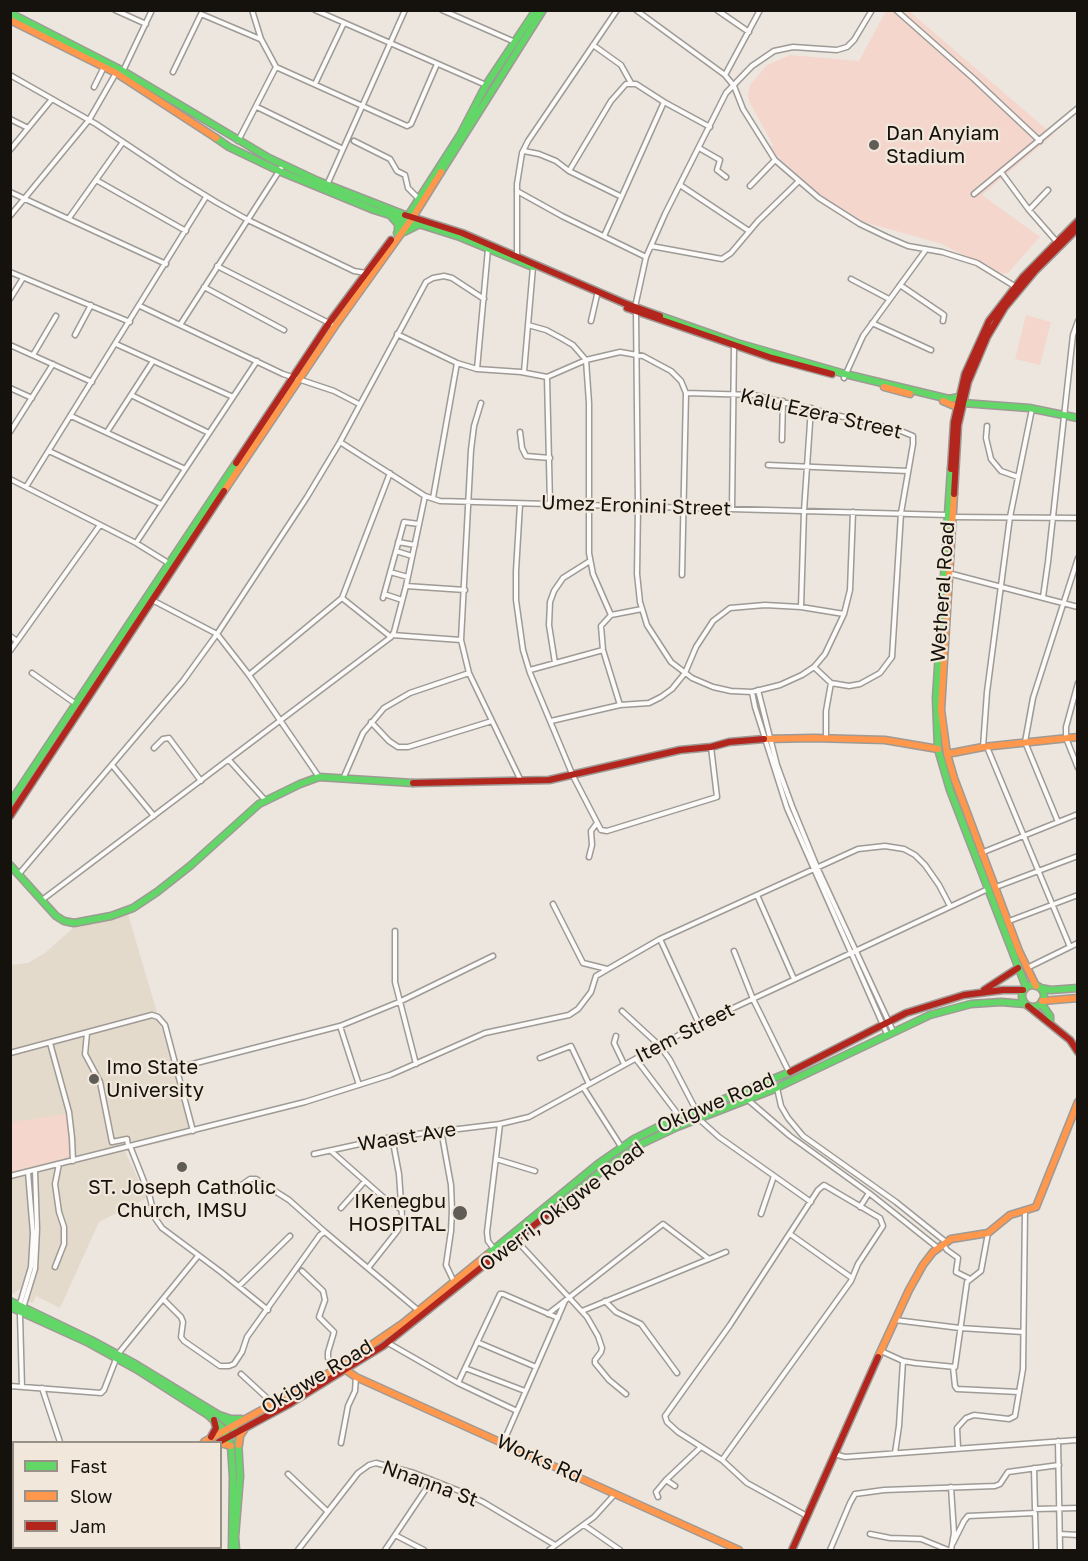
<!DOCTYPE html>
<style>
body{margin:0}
#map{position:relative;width:1088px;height:1561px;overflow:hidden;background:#ece6df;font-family:"Golos Text",sans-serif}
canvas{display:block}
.frame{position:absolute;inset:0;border:12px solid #15110d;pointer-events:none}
.legend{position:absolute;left:12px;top:1441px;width:210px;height:108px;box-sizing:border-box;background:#f1e7da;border:2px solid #999188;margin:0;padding:8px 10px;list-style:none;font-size:18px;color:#15110d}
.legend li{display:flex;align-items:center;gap:12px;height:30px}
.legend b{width:30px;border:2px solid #999188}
</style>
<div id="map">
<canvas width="1088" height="1561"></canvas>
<div class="frame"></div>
<ul class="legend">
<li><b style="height:8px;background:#63d668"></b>Fast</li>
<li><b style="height:8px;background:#ff974d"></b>Slow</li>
<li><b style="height:8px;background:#b3261e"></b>Jam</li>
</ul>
</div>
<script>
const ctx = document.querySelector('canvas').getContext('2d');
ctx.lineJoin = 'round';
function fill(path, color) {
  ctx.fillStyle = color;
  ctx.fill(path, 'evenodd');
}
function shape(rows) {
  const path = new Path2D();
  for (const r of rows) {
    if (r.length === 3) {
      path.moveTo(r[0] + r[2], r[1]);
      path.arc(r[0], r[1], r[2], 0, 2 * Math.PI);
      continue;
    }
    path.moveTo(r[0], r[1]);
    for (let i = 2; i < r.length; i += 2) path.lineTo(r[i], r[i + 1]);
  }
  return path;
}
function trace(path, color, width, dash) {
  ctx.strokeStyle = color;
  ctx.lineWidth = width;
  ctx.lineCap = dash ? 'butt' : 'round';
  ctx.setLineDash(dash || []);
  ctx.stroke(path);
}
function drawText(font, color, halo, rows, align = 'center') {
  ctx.font = font + ' "Golos Text",sans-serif';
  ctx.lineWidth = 4.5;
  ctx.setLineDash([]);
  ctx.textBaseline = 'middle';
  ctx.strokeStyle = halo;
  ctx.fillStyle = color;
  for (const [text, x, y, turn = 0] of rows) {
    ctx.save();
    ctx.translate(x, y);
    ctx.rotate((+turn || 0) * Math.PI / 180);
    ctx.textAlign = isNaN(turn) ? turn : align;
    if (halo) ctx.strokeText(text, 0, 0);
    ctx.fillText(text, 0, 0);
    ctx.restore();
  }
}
fill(shape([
 [128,914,193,1135,125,1151,147,1198,99,1222,60,1308,36,1296,33,1303,28,1301,30,1293,20,1289,11,1295,10,965,28,963,45,953,73,928]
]), '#e4dacc');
fill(shape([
 [886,11,909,11,1053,135,982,195,1040,237,1008,273,999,274,942,244,864,222,822,196,769,149,773,145,750,103,748,96,750,85,767,65,790,55,859,61],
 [1026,315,1051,322,1040,365,1015,359],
 [66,1114,71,1157,11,1172,11,1122]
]), '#f4d6cd');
const street = shape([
 [115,10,146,24],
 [315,10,486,85],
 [442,10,515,42],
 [636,10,725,75,734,86,743,109,775,160,819,198,860,224,887,237,908,246,942,252,977,263,1016,287],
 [717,10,749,32],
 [896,10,974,79,1040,141],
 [593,45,621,65,631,83],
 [276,67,407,126,411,124,437,64],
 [123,71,152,10],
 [173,72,201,14,260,39],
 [10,75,96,124,180,180,216,202,248,220,354,271,366,273],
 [725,75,760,10],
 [315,84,344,23],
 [94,87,104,67],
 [257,107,343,149],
 [10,119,28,128],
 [238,141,276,67,261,39,252,10],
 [354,141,390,159,397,171,405,175,408,188,419,199],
 [699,148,720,160,717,170,726,177],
 [10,150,52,99],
 [524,151,539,154,556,161,569,171,620,196],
 [569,171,611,101,626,84,636,84,664,102,710,127],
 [1001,172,1029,210,1057,242],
 [96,180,186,231],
 [327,185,405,10],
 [680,185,749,231],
 [750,186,775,160],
 [517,191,562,216,646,257],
 [10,192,166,264],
 [974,194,1078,108],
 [1029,210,1048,190],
 [10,216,89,120,116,73],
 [69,218,123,142],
 [604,236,664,102],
 [651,246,722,259,731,253,758,221,799,181],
 [517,256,517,184,522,153,528,141,617,10],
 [217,266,335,326],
 [10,272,130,322],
 [851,279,889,299],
 [900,285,944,315,943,321],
 [204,287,284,330],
 [10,299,23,278],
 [140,306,283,374,334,391,359,404],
 [635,307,646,257,665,214,726,93,752,66,774,51,793,47,837,50,847,47,854,40,872,10],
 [636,312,638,507,637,574,640,602,647,625,671,662,692,678,713,687,731,691,752,692,780,685,802,675,814,667,825,654,844,614,850,590,853,512],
 [591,321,597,295],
 [872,323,931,350],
 [180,325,283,165],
 [528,325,546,330,561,338,573,345,586,360,589,403,589,553,593,574,611,615],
 [397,334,457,363,477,369,521,372,547,377,586,360,620,352,643,356,671,371,681,381,686,393,682,575],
 [75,335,91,305],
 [116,344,233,397],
 [10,345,92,382],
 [33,355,56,316],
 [477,369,488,249],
 [524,372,533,267],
 [547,377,550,504],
 [844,378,863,336,925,251],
 [10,388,32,398],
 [686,393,754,395,901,431,913,436,913,444,901,513,892,657,880,673,860,684,849,686,831,683,814,667],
 [131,395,209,433],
 [481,403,474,426,471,450,461,640,469,673,521,781],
 [71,416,185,469],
 [987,426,986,438,991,459,1001,471,1018,477],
 [10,432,53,364],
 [107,432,153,361],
 [520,432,522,448,526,456,550,458],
 [782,440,783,401],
 [340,442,425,496,440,501,948,515],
 [49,451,161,504],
 [768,465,908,471],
 [10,479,136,543,170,564],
 [26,487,206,197],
 [433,498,457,363],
 [520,504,516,571,516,600,523,650,530,673,573,776,601,830,607,831,717,797,711,747],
 [732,509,734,346],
 [953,517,1078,518],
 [398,542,415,545],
 [136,543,257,361],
 [396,551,412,556],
 [390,572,408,577],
 [948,573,1078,607],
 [406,586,465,590],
 [384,594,402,600],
 [1043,597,1048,562,1073,335,1078,321],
 [342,598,391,637],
 [383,598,404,522,419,524],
 [152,600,217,634,249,675,319,777],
 [801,607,804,511,811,408],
 [392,635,461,640],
 [10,636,17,641],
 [10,651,100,525],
 [555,663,549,625,550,602,554,591,563,578,590,561],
 [530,670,603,650],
 [32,673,76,704],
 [249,675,342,598,390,473],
 [1078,683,1066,727,1066,738,1078,768],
 [758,690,777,765,792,806,817,867,893,1031],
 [752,692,755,707,787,808,887,1034],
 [620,705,603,650,601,626,611,615,642,609],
 [551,721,620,705,649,703,661,697,672,689,685,673,696,647,713,621,730,608,765,605,801,607,844,614],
 [371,722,389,741,398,747,408,747,492,721],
 [826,738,826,711,831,683],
 [983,747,987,692,1010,517,1032,409],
 [987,747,1070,947],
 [154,748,163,739,169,738,201,781],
 [229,760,265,800],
 [112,765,154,816],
 [343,779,363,733,384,708,410,693,469,673],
 [1058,822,1025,742,1033,698,1078,558],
 [981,853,1078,814],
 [589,857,592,845,591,831,597,823],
 [19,874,183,681,217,634,307,497,340,442,426,282,433,278,444,276,452,278,484,299],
 [996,887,1078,856],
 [757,895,794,979],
 [42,900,391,637,394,632,406,586,425,496],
 [553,904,583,963,607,969],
 [1009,921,1078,895],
 [395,931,395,982,416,1064],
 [660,939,699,1024],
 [734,951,753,999,789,1072],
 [1027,968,1078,943],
 [622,1011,660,1046,670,1060,696,1110],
 [340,1026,359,1085],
 [87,1033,85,1054,100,1082,112,1142,127,1139,128,1146],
 [616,1036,614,1043,624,1064],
 [50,1043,69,1112,72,1138,73,1161],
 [10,1053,152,1015,158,1017,165,1025,193,1131],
 [540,1058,571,1046,589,1084],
 [636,1059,680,1117],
 [177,1068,340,1026,399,1002,493,956],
 [583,1087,622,1148],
 [777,1088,781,1106,788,1118,803,1136,896,1202,946,1242],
 [747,1099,790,1136,869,1193,938,1248],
 [699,1119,719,1137,811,1202],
 [441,1130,451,1185,452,1210,451,1231,446,1265,454,1282],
 [130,1146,149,1194,155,1218,162,1228,221,1272,268,1310],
 [331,1151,383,1197,402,1210],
 [314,1154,392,1137,500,1124],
 [496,1159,535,1171],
 [10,1176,305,1102,390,1075,485,1033,569,1015,578,1009,591,992,596,976,660,939,858,849,885,846,904,849,915,855,925,865,939,885,950,906],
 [217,1191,233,1191,250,1179,256,1179,289,1200,325,1232],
 [860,1207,869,1193],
 [341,1208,365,1181],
 [761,1214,774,1176],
 [790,1234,852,1278],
 [516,1240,587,1317,598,1336,602,1348,601,1352,595,1360,595,1363,609,1380,626,1394],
 [943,1244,947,1250,958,1258,956,1272,970,1279],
 [494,1249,488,1241,487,1232,500,1124,529,1117,699,1024,988,889],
 [55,1267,64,1244,64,1227,59,1212,55,1184,59,1164],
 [368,1268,398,1230,402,1217,399,1174,392,1137],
 [302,1271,323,1291,325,1300,319,1317,334,1332,328,1352,328,1358,337,1371],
 [239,1286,290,1236],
 [164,1300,181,1317,183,1322,181,1337,184,1341,220,1366,229,1366,234,1364,242,1352,247,1337,320,1235,325,1232,419,1311],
 [605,1301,616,1312,641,1324,677,1373],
 [19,1307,31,1267,33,1233,28,1172],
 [23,1308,35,1269,37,1229,35,1170],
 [582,1311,726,1252],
 [548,1314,663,1224,709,1259],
 [20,1315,22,1387],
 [895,1320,960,1328,1023,1332],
 [477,1342,536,1367],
 [388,1343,458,1383,517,1411],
 [881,1351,903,1361,915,1363,955,1367,967,1282,981,1271,988,1233],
 [953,1367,955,1386,957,1389,1019,1392],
 [465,1368,525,1391],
 [241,1374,279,1409],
 [458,1383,500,1294,503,1294,558,1318],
 [10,1386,101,1393,104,1390,118,1354,198,1256],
 [42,1388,60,1442],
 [1058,1441,1060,1550],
 [341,1443,348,1406,355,1391,356,1377],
 [503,1443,565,1301],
 [958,1448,957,1428,966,1418,974,1415,1009,1419,1015,1416,1023,1369,1025,1210],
 [895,1453,899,1426,903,1361],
 [834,1454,845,1457,1078,1440],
 [722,1460,851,1281,858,1264,883,1226,880,1218,824,1185,818,1190,730,1325,665,1416,667,1422,678,1432,722,1460,747,1483,807,1516],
 [1034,1468,1035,1509,1078,1508],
 [10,1472,14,1471],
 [288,1474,327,1511],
 [666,1480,675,1486],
 [951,1487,954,1533,951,1550],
 [658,1497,656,1492,666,1480,701,1447],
 [1035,1513,1036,1550],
 [584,1525,620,1550],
 [870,1534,890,1538,921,1539,948,1550],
 [1060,1534,1078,1535],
 [395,1535,424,1550],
 [953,1543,964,1521,968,1516,1035,1513],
 [205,1548,206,1550],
 [298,1550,358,1473,369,1465,376,1463,414,1473,462,1492,483,1502,555,1545],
 [385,1550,432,1480],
 [549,1550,594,1517,615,1494],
 [830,1550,850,1503,855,1494,884,1490,995,1486,1000,1484,1008,1472,1059,1465]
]);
const fast = shape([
 [10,13,123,71,269,158,318,181,405,215],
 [216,138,229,147,279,171,374,210,460,237,533,267],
 [441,172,543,10],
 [390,215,398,224,398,231],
 [404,232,420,224],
 [397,233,460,135,486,85,536,10],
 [660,316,737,343,845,374,949,399,959,397],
 [963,403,1029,408,1078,418],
 [951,469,936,698,938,749,950,790,1026,987],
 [10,803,236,463],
 [10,865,56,916,64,921,74,923,111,916,133,908,157,892,190,866,259,804,300,784,319,777,413,783],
 [1033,996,11],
 [1040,988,1051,990,1078,988],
 [1041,1003,1050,1016,1050,1022],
 [558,1206,602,1171,639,1145,677,1127,772,1090,930,1015,971,1004,1001,1002,1025,1004],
 [487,1255,598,1164,634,1139,666,1123,790,1072],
 [10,1301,91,1340,137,1365,219,1415,235,1429],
 [10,1307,89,1343,136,1369,208,1415,224,1430,231,1446,233,1477,232,1550],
 [219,1415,231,1419,241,1419],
 [10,1532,14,1531],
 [236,1550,235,1537,240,1476,238,1441]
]);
const slow = shape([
 [10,20,116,73,216,138],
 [884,387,910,394],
 [943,401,957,407],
 [224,491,335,326,413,217,441,172],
 [954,494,941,710,947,754,954,778,1019,951,1036,986],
 [764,739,814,738,885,740,938,749],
 [947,754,983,747,1078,737],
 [1042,1001,1078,998],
 [878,1357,909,1290,923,1265,933,1252,951,1239,988,1233,1010,1215,1036,1207,1078,1102],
 [343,1368,356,1377,739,1550],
 [204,1442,336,1369,402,1324,487,1255],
 [220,1443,231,1446],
 [239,1445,240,1436,244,1430],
 [10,1539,14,1538]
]);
const jam = shape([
 [405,215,462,233,624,303,660,316],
 [627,308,772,358,832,374],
 [236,463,329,323,391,240],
 [951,469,954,422,965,374,989,321,1023,277,1078,221],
 [954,494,958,425,968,382,987,337,1005,307,1035,271,1078,228],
 [413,783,549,780,680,750,711,747,729,742,764,739],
 [10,816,224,491],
 [984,990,1018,968],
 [1028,1006,1070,1040,1078,1052],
 [790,1072,906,1013,964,995,1003,990,1023,990],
 [211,1437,216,1428,214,1420],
 [219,1442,291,1403,383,1346,558,1206],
 [792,1550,878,1357]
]);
trace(street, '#9e9a95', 7);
trace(fast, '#9e9a95', 9);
trace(slow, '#9e9a95', 9);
trace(jam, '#9e9a95', 9);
trace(street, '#fcfbfa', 4);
trace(fast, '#63d668', 6);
trace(slow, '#ff974d', 6);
trace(jam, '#b3261e', 6);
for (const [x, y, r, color] of [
 [874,145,6,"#605c56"],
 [94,1079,6,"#605c56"],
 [182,1167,6,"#605c56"],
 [460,1213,8,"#605c56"]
]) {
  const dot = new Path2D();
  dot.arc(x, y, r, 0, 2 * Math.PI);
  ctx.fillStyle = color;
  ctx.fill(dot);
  trace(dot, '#f1e7da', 2);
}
drawText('20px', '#15110d', '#f1e7da', [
 ["Dan Anyiam",886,134],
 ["Stadium",886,157],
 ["Imo State",106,1068],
 ["University",106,1091],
 ["ST. Joseph Catholic",182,1188,"center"],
 ["Church, IMSU",182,1211,"center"],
 ["IKenegbu",446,1202,"right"],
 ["HOSPITAL",446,1225,"right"]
], 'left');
drawText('20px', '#15110d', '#f1e7da', [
 ["Kalu Ezera Street",821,414,13],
 ["Umez Eronini Street",636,506,2],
 ["Wetheral Road",943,592,-86],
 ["Item Street",685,1033,-27],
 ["Okigwe Road",716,1103,-23],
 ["Waast Ave",407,1137,-9],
 ["Owerri, Okigwe Road",562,1207,-37],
 ["Okigwe Road",317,1377,-31],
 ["Works Rd",539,1459,24],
 ["Nnanna St",430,1484,20]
]);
</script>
